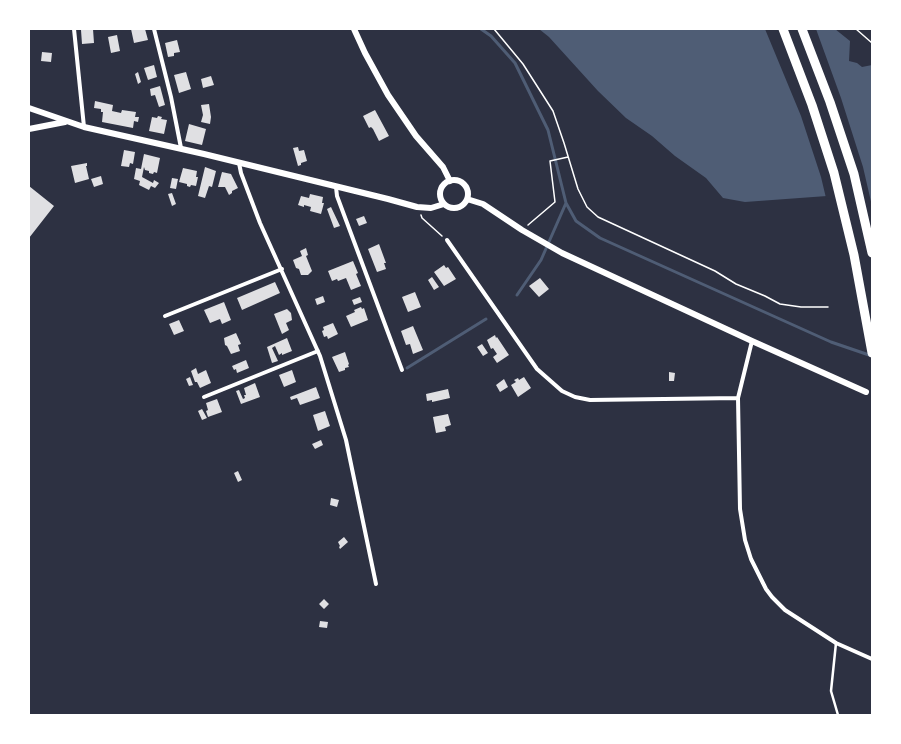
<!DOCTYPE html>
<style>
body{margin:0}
#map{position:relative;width:901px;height:744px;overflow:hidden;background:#2d3142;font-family:"Noto Serif",serif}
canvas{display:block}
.frame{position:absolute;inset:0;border:30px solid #fff;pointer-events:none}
</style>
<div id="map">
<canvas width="901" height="744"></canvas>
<div class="frame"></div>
</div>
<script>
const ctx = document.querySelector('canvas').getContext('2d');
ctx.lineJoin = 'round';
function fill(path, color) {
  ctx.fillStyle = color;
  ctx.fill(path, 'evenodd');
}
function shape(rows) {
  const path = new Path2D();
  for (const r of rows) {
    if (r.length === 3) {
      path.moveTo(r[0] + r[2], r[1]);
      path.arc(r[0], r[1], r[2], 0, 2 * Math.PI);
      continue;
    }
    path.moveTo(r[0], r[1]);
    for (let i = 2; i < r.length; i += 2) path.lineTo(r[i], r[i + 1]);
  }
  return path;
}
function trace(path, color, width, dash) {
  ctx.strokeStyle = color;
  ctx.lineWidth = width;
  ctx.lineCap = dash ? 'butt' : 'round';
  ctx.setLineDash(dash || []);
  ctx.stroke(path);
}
fill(shape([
 [539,29,835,29,850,41,849,61,857,63,862,67,872,65,872,204,827,196,745,202,723,198,706,178,675,156,652,136,626,118,598,91,549,37]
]), '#4f5d75');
fill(shape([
 [765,29,816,29,841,98,863,167,872,206,826,198,821,177,801,116]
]), '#2d3142');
trace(shape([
 [481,29,491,36,515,63,548,130,566,203,576,221,600,238,831,342,872,356],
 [517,295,541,260,566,203],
 [407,368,486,319]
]), '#4f5d75', 3);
fill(shape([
 [90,29,93,29,94,43,82,44,81,30],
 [131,29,145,29,148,40,134,43],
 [117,35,120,51,111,53,108,37],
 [177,40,180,52,174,53,174,56,168,57,165,43],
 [42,52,52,53,51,62,41,61],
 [154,65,157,77,148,80,144,68],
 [138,72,141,82,138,84,135,74],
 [186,72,191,89,179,93,174,75],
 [211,76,214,85,203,88,201,79],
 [160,86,165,105,159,107,155,95,151,96,150,89],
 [95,101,113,105,112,111,121,113,122,110,136,112,135,117,139,117,138,122,134,121,133,128,102,122,103,112,101,112,101,109,94,108],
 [209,104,211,117,210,124,201,122,203,115,201,105],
 [375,110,389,136,379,141,373,129,371,127,369,128,363,116],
 [158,116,162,117,161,119,167,120,164,134,149,131,152,117,157,118],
 [189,124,206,129,202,145,185,141],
 [298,147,299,151,304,150,307,161,301,163,301,165,298,166,293,148],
 [124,150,135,152,133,164,130,163,129,167,121,166],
 [144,154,160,158,157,173,154,172,153,174,149,173,149,171,145,170,144,167,142,177,153,183,154,180,159,183,155,188,151,186,149,190,139,185,140,181,134,179,136,168,141,169],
 [87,163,87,166,86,166,89,179,75,183,71,166],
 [205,167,216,171,212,187,209,186,205,198,198,196],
 [183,168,197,171,196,177,198,177,196,186,191,185,190,187,187,186,187,184,179,182],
 [222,172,231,174,238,188,232,191,232,193,229,195,225,187,218,187],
 [101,176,103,184,94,187,91,179],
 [172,178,178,179,176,189,170,188],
 [29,186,54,206,29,238],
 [172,193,176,204,172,206,168,194],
 [310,194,323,197,322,203,324,203,321,214,310,211,311,207,304,205,304,207,298,205,301,196,309,198],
 [331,207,340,226,334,228,327,209],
 [364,216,367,223,359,226,356,219],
 [379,244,386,263,384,263,386,269,377,272,368,249],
 [306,248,308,255,306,256,312,271,308,275,301,275,299,269,296,268,293,260,302,256,300,251],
 [353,261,358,273,356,274,361,286,351,290,346,278,338,281,337,279,332,281,328,271],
 [444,265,446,268,448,267,456,279,444,286,434,272],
 [432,277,439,287,434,290,428,280],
 [540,278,549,289,539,297,529,286],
 [275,282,280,293,242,310,237,298],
 [415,292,421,307,408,312,402,297],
 [323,296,325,302,317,305,315,299],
 [360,297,362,302,354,305,352,300],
 [224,302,231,320,222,324,220,319,210,323,204,310],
 [361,307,362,309,364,308,368,320,351,327,346,316,355,312,354,310],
 [287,309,291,313,292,320,286,323,289,330,282,334,274,314],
 [179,320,184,331,174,335,169,324],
 [333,323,338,334,328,339,327,336,324,337,322,331,324,330,323,327],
 [413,326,423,350,413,354,410,344,406,345,401,331],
 [236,333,241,344,238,345,240,351,231,354,227,346,225,345,224,338],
 [495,335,496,338,497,337,509,355,497,363,493,357,497,354,493,348,491,349,487,340],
 [287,338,292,351,282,355,282,353,279,355,275,346,272,348,278,361,272,363,267,347],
 [482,344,488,353,483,356,477,347],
 [345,352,349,364,348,365,349,367,345,368,345,370,339,372,332,357],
 [246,360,249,368,237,373,236,369,234,370,232,366],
 [196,368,198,374,206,370,211,383,200,388,197,382,195,382,191,371],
 [292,370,296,382,284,387,279,375],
 [669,372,675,373,674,381,669,381],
 [190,377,193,385,189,386,186,379],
 [524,377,531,388,518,397,511,385,516,382,514,380,518,378,519,380],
 [504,379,508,387,500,392,496,385],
 [255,383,260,397,241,404,236,391,239,390,243,399,245,398,244,395,246,395,244,388],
 [316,387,320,398,300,405,297,398,291,400,290,397],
 [448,389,450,398,432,402,432,400,427,401,426,394],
 [217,399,222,412,208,417,206,411,208,410,206,403],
 [202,409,207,418,202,420,198,411],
 [325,411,330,426,318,431,313,415],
 [448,414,451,425,445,427,446,431,436,433,433,417],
 [321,440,323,445,315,449,312,444],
 [238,471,242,480,238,482,234,473],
 [331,498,339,500,337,507,330,505],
 [344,537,348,542,340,549,339,547,340,546,338,542],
 [324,599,329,604,324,609,319,604],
 [320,621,328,622,327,628,319,627]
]), '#e0e0e3');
trace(shape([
 [494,29,523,64,553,111,564,143,578,189,587,207,598,217,715,271,736,284,765,296,780,304,801,307,828,307],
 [856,29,872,43],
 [421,215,422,218,442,236],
 [528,225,555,202,550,161,568,157]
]), '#fff', 1.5);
trace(shape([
 [836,643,831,691,838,715]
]), '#fff', 2.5);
trace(shape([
 [74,29,84,127],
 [154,29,171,97,181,148],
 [239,163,241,173,260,223,320,356,346,440,376,584],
 [336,187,337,196,402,370],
 [447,240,537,369,562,391,575,397,590,400,738,398],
 [165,316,282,269],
 [752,341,738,398,740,509,745,540,751,559,766,589,772,597,785,610,836,643,872,659],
 [204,397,318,351]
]), '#fff', 4);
trace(shape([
 [354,29,365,53,388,95,416,136,443,167,450,181],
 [29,108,84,127,204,154,388,199,417,207,431,208,444,204],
 [29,129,65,122],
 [454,194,14],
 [467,199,483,204,522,230,562,253,752,341,866,392]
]), '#fff', 6);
trace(shape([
 [783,29,812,105,834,173,854,255,872,353],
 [802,29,830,102,854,174,872,253]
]), '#fff', 9);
</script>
